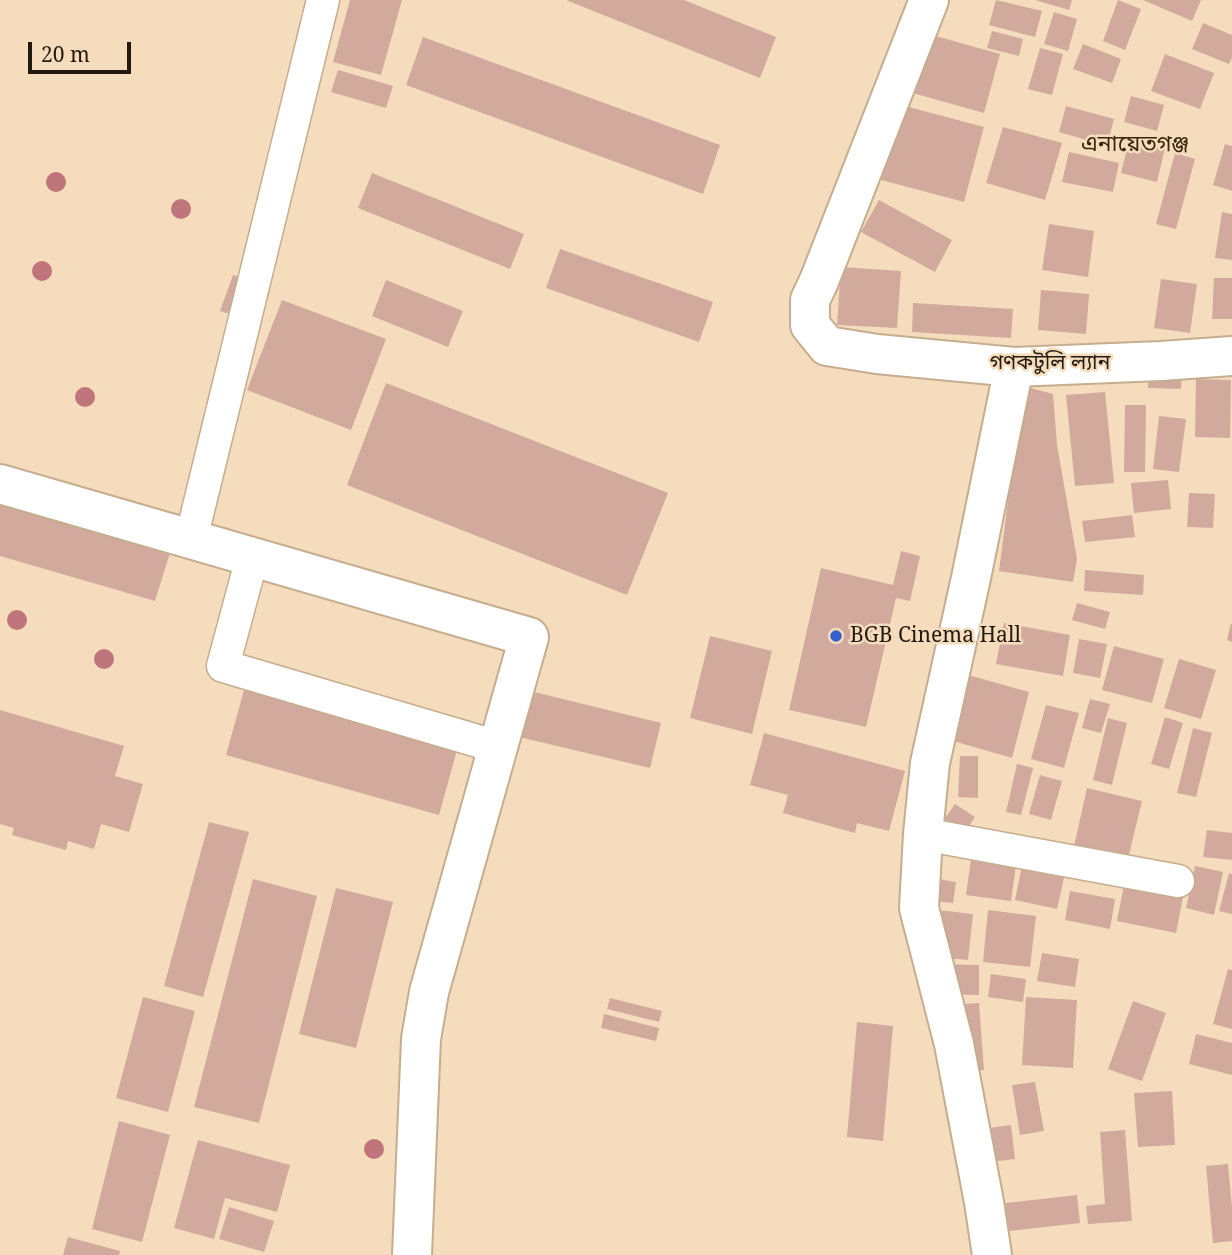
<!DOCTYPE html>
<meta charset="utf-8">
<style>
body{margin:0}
#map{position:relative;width:1232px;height:1255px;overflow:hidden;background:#f5dcbc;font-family:"Noto Serif",serif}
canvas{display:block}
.scale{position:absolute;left:28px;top:42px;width:103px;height:32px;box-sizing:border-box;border:4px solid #231a0f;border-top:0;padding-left:9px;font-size:21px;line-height:24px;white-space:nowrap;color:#231a0f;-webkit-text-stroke:5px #f5dcbc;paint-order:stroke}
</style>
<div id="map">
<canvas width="1232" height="1255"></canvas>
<div class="scale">20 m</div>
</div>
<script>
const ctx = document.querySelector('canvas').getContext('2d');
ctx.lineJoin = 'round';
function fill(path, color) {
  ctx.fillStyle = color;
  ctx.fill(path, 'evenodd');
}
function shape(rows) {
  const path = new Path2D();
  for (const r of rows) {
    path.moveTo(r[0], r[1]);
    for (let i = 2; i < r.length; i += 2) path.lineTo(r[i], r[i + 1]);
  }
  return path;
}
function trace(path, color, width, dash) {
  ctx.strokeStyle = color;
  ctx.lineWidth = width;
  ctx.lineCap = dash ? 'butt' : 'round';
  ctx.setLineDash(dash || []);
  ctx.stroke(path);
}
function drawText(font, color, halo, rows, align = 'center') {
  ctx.font = font + ' "Noto Serif","Noto Sans Bengali",serif';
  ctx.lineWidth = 5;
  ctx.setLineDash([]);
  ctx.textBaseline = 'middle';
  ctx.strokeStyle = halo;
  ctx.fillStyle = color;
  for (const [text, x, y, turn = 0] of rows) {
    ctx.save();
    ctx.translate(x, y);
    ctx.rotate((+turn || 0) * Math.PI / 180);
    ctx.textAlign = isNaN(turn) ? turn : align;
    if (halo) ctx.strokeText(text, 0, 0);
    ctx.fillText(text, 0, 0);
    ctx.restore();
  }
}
fill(shape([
 [350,0,402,0,381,75,333,62],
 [566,0,684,0,776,37,760,78],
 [996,0,1042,11,1035,37,989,25],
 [1035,0,1072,0,1069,10],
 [1118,0,1141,9,1125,50,1103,41],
 [1143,0,1201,0,1192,21],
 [1054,12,1077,19,1068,51,1044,44],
 [1203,23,1232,35,1232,58,1229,64,1192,49],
 [918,31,1000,54,984,113,902,90],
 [992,31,1023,39,1019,56,987,48],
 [423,37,720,145,703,194,406,85],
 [1083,44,1121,59,1112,83,1073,69],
 [1040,48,1063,54,1052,95,1028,89],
 [1165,54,1214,73,1200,109,1151,91],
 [338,70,393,86,386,108,331,92],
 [1131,96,1164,105,1157,131,1124,122],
 [890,102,984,127,964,202,870,177],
 [1066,106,1114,119,1107,146,1059,132],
 [1003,127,1062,143,1045,200,986,183],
 [1130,136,1166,144,1157,182,1121,173],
 [1225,144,1232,146,1232,191,1213,185],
 [1069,152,1119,163,1113,192,1062,182],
 [1175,153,1195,159,1176,229,1156,224],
 [372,173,524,234,510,269,358,208],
 [879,200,952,240,935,272,861,232],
 [1222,212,1232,214,1232,260,1215,258],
 [1049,224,1094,231,1088,277,1042,270],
 [560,249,713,302,699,342,546,288],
 [841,267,901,271,897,328,837,325],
 [233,275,252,281,239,317,220,311],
 [1214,278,1232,278,1232,319,1212,319],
 [1161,279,1197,284,1190,333,1154,328],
 [386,280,463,311,448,347,372,316],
 [1041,290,1089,294,1086,334,1038,330],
 [282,300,386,339,351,430,247,390],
 [913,303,1013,309,1011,338,912,332],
 [1149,365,1182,366,1181,389,1148,388],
 [1196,379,1231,380,1230,438,1195,437],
 [386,383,668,493,627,595,347,485],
 [1023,386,1053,394,1057,445,1077,559,1073,582,999,571],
 [1105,392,1114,483,1075,486,1066,395],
 [1125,405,1146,405,1145,472,1124,472],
 [1159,416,1186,419,1179,472,1153,469],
 [1168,480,1171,509,1134,513,1131,483],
 [0,493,173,543,155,601,0,556],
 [1189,493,1215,494,1213,528,1187,527],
 [1132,515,1135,537,1085,542,1082,521],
 [901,551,920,556,910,601,896,598,866,727,789,710,821,568,893,585],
 [1085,570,1144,575,1143,595,1084,591],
 [1077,603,1110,612,1105,629,1072,620],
 [1004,623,1070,635,1063,676,996,664],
 [1231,623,1232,624,1232,642,1227,640],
 [710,636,772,651,752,734,690,718],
 [1079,639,1107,644,1100,678,1073,673],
 [1114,646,1164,659,1152,703,1102,690],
 [1179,659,1216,670,1201,719,1164,708],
 [968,675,1029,692,1012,758,950,740],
 [244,690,457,750,439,815,226,755],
 [530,691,661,723,650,768,519,737],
 [1090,699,1110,704,1101,733,1082,728],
 [1046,705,1079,713,1064,768,1031,759],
 [0,710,124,746,115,776,143,784,129,832,101,824,94,849,68,841,66,850,12,835,14,828,0,824],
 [1165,717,1183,723,1169,769,1151,764],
 [1108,718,1127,723,1112,785,1093,780],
 [1193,728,1212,733,1196,797,1177,793],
 [764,733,905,771,889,831,857,823,855,833,783,813,788,795,750,785],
 [960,756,978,756,978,798,958,797],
 [1017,764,1033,768,1021,815,1006,812],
 [1040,775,1062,781,1051,820,1029,814],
 [1087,788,1142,801,1127,863,1073,851],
 [955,804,975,817,964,834,944,820],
 [209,822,249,832,203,997,164,986],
 [1207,830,1232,833,1232,860,1203,857],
 [972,852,1017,858,1011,901,966,895],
 [1023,860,1066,869,1057,909,1015,900],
 [1195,866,1223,872,1214,915,1186,908],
 [1229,873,1232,874,1232,914,1219,911],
 [932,878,956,882,953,903,928,900],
 [253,879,317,896,259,1123,194,1107],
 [1124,885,1183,897,1176,933,1117,921],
 [336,888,393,902,356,1048,299,1034],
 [1070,891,1115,899,1110,929,1065,920],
 [929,909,973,914,968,960,924,956],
 [988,910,1036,916,1030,967,983,962],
 [1042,953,1079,959,1075,987,1037,981],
 [935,964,979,965,979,995,934,994],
 [1228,969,1232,970,1232,1029,1213,1024],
 [991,974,1026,979,1023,1002,988,997],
 [143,997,195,1011,168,1112,116,1098],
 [1026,997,1077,1000,1073,1068,1022,1065],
 [610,998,662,1011,659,1022,607,1009],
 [1133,1001,1166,1013,1142,1081,1108,1069],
 [979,1003,984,1070,943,1072,938,1006],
 [604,1014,659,1028,656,1041,601,1028],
 [857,1022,893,1026,883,1141,847,1137],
 [1196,1034,1232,1043,1232,1075,1189,1064],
 [1035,1082,1044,1131,1020,1135,1012,1085],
 [1172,1091,1175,1145,1138,1147,1134,1093],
 [119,1121,170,1135,142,1242,92,1229],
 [1011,1125,1015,1159,973,1164,968,1131],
 [1125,1130,1132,1221,1088,1224,1086,1206,1105,1204,1100,1132],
 [198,1140,290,1165,277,1212,225,1198,214,1239,174,1228],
 [1228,1164,1232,1208,1232,1241,1213,1243,1206,1166],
 [1077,1195,1080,1223,983,1234,980,1206],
 [229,1207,274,1221,264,1252,219,1239],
 [68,1237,120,1251,119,1255,63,1255]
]), '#d1aa9d');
const street = shape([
 [191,539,323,0],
 [252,558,223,666,498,747],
 [923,834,1178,881]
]);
const secondary = shape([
 [929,0,819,281,810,300,810,325,827,346,877,354,1014,367,1161,361,1232,356],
 [0,484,529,637,429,992,421,1039,412,1255],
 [992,1255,984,1202,954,1044,919,908,923,834,930,763,971,578,1014,367]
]);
trace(street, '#c5ad8f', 35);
trace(secondary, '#c5ad8f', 42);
trace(street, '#fff', 32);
trace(secondary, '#fff', 38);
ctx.fillStyle = '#c0747c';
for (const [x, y] of [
 [56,182],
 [181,209],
 [42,271],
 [85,397],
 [17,620],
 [104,659],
 [374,1149]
]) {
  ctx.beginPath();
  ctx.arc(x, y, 10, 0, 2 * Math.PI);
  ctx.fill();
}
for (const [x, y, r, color] of [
 [836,636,7,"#395ecf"]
]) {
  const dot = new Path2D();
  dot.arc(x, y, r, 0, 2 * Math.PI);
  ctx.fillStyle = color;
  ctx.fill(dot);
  trace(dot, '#f5dcbc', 2.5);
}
drawText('21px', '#231a0f', '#f5dcbc', [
 ["গণকটুলি ল্যান",1050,363]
]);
drawText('21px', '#231a0f', '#f5dcbc', [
 ["BGB Cinema Hall",850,636]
], 'left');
drawText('23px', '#3a270b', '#f5dcbc', [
 ["এনায়েতগঞ্জ",1135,144]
]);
</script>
